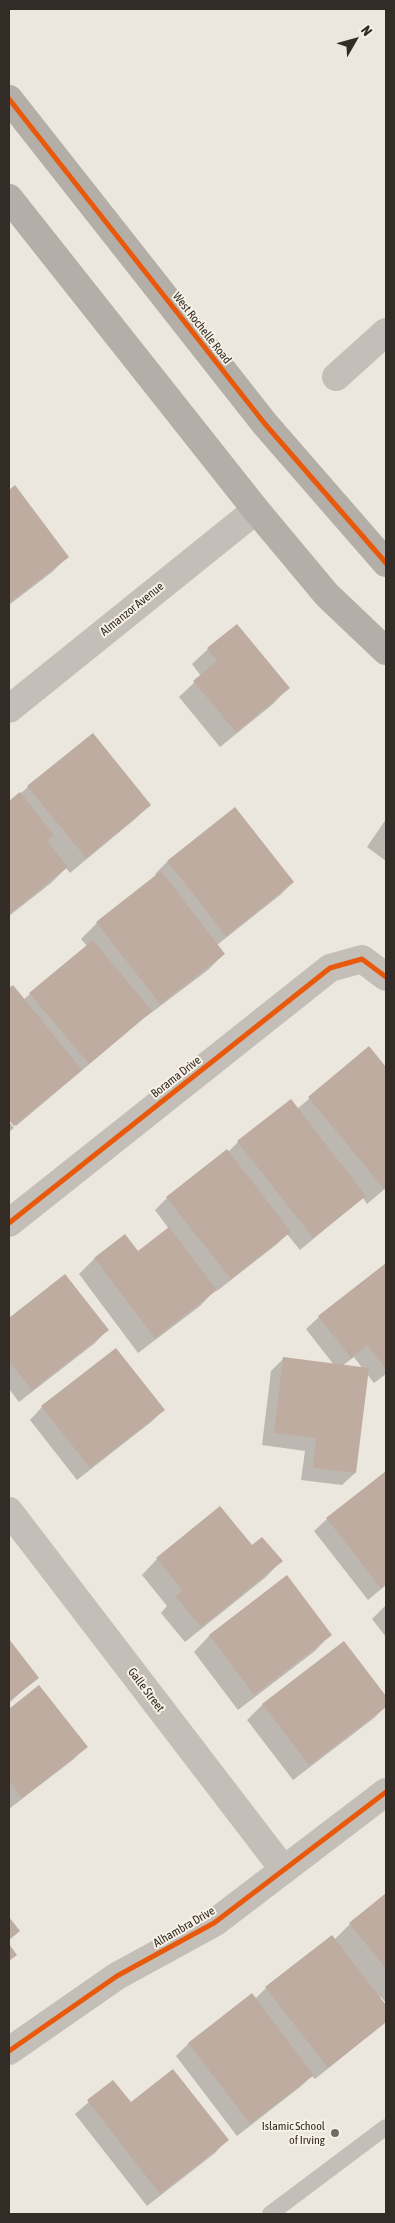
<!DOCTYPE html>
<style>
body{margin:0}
#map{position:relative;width:395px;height:2223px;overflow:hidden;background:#ebe6de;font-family:"Asap Condensed",sans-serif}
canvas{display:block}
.frame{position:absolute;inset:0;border:10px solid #332b26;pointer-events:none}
.north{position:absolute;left:330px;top:15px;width:50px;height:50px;-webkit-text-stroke:4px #f8f1e5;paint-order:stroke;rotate:52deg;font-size:14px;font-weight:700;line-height:20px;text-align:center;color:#332b26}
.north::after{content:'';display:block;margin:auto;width:18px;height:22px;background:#332b26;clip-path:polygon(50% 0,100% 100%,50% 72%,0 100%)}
</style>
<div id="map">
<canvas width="395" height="2223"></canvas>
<div class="frame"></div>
<div class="north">N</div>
</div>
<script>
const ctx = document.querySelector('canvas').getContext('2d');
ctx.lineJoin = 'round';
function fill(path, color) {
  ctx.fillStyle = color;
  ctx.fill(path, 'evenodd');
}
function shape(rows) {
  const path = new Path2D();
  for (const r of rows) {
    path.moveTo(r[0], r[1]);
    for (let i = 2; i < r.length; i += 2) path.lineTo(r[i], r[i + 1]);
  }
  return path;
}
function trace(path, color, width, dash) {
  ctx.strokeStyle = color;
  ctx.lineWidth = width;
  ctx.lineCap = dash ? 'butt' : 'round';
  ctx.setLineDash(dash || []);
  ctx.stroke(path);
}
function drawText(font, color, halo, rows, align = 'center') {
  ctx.font = font + ' "Asap Condensed",sans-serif';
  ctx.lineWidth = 4;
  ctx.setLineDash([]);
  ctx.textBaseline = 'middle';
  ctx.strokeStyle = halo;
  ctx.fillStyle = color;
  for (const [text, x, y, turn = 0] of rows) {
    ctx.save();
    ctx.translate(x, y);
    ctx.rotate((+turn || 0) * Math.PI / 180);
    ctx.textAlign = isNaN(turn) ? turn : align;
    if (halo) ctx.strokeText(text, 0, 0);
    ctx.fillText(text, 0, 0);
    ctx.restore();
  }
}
fill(shape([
 [14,487,67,557,52,572,9,605,9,491],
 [208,649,288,688,273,704,220,747,179,697,201,676,192,664],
 [28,787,150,805,134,820,70,873,66,868,51,883,9,916,9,803],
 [235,809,293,882,280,895,217,945,224,954,208,970,143,1019,16,1126,9,1118,9,990,12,987,23,1000,87,946,81,939,97,923,157,876,155,874,167,862],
 [386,819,386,861,367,847],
 [369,1048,386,1069,386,1188,367,1204,363,1198,300,1250,287,1234,277,1244,217,1291,216,1289,200,1306,138,1353,79,1274,94,1259,125,1235,138,1253,169,1229,155,1210,167,1198,228,1152,238,1142,297,1109],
 [9,1122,14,1128,9,1132],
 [386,1264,386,1374,374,1383,367,1374,355,1473,342,1485,301,1480,305,1451,262,1445,271,1371,283,1359,334,1365,306,1329,319,1317],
 [354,1357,363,1369,342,1366],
 [65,1276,107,1330,95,1343,19,1402,9,1389,9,1319],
 [42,1407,163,1410,151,1422,77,1480,30,1420],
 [386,1472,386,1585,368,1600,314,1531,327,1519],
 [252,1547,281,1561,266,1577,185,1642,161,1613,167,1606,142,1575,157,1559],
 [286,1577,330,1635,315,1651,238,1710,194,1652,209,1636],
 [386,1605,386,1637,372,1619],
 [9,1641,37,1678,9,1703],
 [344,1643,386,1698,386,1706,374,1718,293,1780,247,1720,262,1705],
 [39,1686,86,1746,74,1759,9,1809,9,1710],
 [386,1895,386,2003,381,1997,379,1998,386,2007,386,2022,315,2079,312,2076,300,2087,237,2136,176,2056,188,2044,252,1995,255,1999,266,1988,331,1937,334,1940,350,1924],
 [113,2081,131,2104,227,2140,215,2153,147,2206,75,2114]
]), '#0003');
fill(shape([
 [15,485,69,557,9,603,9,490],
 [237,624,290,688,236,732,193,681,217,661,207,648],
 [93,733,151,805,86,858,27,786],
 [20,792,54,835,47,841,68,867,9,914,9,801],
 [235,807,294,882,226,936,167,861],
 [161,871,225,954,160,1004,96,922],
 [93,940,152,1011,89,1064,29,993],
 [13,985,82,1070,14,1126,9,1120,9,988],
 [369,1046,386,1067,386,1187,384,1189,308,1097],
 [291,1099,366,1196,313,1238,237,1141],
 [227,1149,291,1232,231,1279,166,1197],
 [169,1227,217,1290,155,1338,94,1258,125,1234,138,1251],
 [386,1263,386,1370,367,1345,351,1358,318,1316],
 [65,1274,109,1330,32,1390,9,1361,9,1318],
 [116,1348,165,1410,90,1468,41,1406],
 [283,1357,369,1368,356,1473,313,1468,316,1438,274,1433],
 [386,1471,386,1584,381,1588,326,1518],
 [220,1506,252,1545,262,1537,283,1561,201,1627,175,1596,183,1591,156,1558],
 [287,1575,332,1635,254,1695,209,1635],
 [9,1639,39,1678,9,1701],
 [344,1641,386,1696,386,1707,309,1765,262,1704],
 [39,1685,88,1747,22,1798,9,1781,9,1709],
 [386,1893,386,1969,349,1923],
 [9,1917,20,1931,9,1940],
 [332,1935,386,2005,386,2022,328,2068,265,1987],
 [9,1944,17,1955,9,1961],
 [252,1993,314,2075,250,2124,188,2043],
 [173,2069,229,2140,160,2194,87,2100,113,2080,131,2102]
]), '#beaca0');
trace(shape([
 [270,2214,386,2127]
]), '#c3beb7', 16);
trace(shape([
 [336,377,386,332],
 [9,709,256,510],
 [9,1223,330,968,362,959,386,977],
 [9,1511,284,1870],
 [9,2051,117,1976,214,1923,386,1792]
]), '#c3beb7', 28);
trace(shape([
 [9,99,265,424,386,563],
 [9,198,256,510,327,595,386,651]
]), '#b4aea8', 28);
trace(shape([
 [9,99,265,424,386,563],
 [9,1223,330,968,362,959,386,977],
 [9,2051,117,1976,214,1923,386,1792]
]), '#e8590c', 5);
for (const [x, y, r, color] of [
 [335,2133,5,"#736c66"]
]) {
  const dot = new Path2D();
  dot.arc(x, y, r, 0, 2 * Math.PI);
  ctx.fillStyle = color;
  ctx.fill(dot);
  trace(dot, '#f8f1e5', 2);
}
drawText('12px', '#332b26', '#f8f1e5', [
 ["West Rochelle Road",202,328,52],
 ["Almanzor Avenue",132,609,-39],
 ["Borama Drive",176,1077,-38],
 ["Galle Street",146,1690,53],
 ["Alhambra Drive",184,1927,-30]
]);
drawText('12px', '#332b26', '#f8f1e5', [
 ["Islamic School",325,2126],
 ["of Irving",325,2140]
], 'right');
</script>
